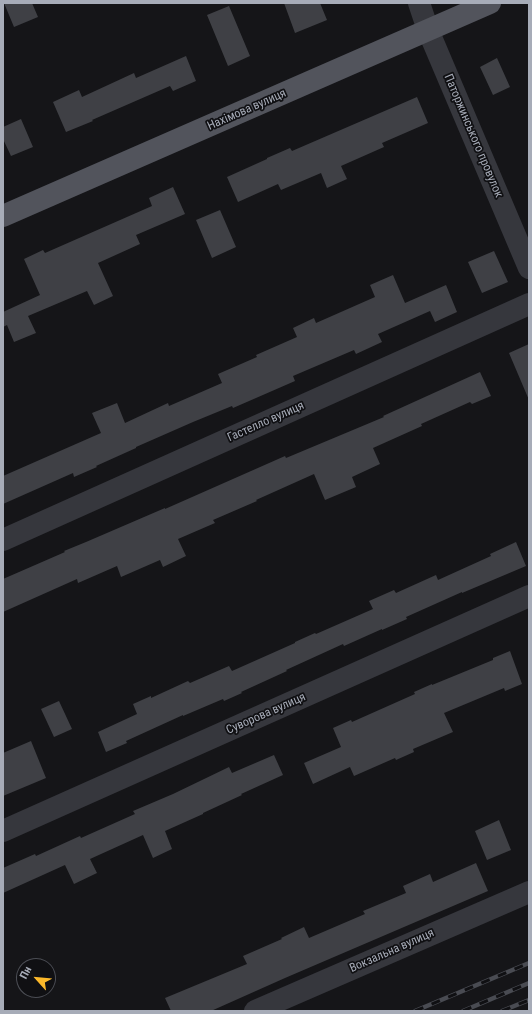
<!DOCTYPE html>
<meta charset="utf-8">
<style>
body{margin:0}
#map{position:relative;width:532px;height:1014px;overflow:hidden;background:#151518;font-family:"Roboto Condensed",sans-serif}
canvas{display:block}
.frame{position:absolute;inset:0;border:4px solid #a7acb8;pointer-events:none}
.north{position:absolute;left:16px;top:958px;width:40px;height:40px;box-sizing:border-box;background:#101013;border:1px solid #4c4e55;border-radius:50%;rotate:297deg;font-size:11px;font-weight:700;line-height:16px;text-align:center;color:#a7acb8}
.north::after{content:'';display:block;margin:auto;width:14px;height:18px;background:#fbb82a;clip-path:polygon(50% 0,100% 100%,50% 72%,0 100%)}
</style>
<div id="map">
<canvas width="532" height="1014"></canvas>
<div class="frame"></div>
<div class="north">Пн</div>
</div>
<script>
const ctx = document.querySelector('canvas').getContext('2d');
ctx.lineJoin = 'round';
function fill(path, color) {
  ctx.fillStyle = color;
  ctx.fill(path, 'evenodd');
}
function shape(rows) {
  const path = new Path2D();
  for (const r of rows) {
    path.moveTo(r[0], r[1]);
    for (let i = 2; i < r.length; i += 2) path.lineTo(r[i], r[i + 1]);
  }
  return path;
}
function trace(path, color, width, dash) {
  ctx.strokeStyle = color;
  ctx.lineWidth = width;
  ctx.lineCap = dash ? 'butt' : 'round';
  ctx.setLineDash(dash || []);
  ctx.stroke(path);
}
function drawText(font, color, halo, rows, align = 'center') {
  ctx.font = font + ' "Roboto Condensed",sans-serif';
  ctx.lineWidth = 3.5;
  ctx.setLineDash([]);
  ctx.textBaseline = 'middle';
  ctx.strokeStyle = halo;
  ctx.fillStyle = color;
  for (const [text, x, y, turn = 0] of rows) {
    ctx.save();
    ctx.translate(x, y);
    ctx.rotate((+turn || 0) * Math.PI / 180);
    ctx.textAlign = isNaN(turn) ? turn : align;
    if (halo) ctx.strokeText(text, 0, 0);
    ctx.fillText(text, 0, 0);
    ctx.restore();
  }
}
fill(shape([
 [4,3,32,3,38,17,14,27],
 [284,3,320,3,327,20,295,33],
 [229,6,250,56,228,66,207,15],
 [186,56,196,81,173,91,170,86,92,120,93,121,66,132,53,102,79,90,82,97,134,73,136,78],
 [497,58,510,87,493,95,480,67],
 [417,97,428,123,382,143,384,147,341,166,347,179,327,188,321,173,281,190,278,184,238,202,227,177,267,159,267,158,290,148,292,151],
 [21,119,33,147,11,156,3,139,3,127],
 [173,187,185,214,136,235,140,244,98,263,113,296,94,305,87,291,28,316,36,333,14,342,7,325,3,327,3,312,40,295,24,259,43,250,45,253,152,206,149,198],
 [220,210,236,247,212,258,196,220],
 [494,251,508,282,482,293,468,262],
 [393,275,405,303,446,285,457,312,435,322,430,311,378,334,382,342,356,354,354,350,293,376,295,381,256,398,233,408,232,406,193,422,136,447,136,448,96,466,97,467,74,477,73,473,3,504,3,476,101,433,92,413,117,403,125,423,168,403,169,406,222,383,218,374,257,357,256,355,297,337,293,328,314,318,316,323,375,297,370,285],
 [529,344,529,400,509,353],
 [480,372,491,396,472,404,470,402,421,424,422,426,373,448,380,464,352,477,356,487,325,500,314,474,256,500,257,501,213,520,215,523,178,539,186,556,163,567,160,560,121,577,117,566,78,583,77,579,3,612,3,579,65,552,64,551,86,542,165,508,165,509,285,456,286,458,384,417,383,416],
 [516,542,526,566,462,593,462,592,406,617,407,619,382,630,382,629,344,646,343,644,286,670,287,671,241,692,242,693,224,701,223,699,183,716,183,715,126,741,127,743,106,752,98,732,137,714,133,704,151,696,151,698,188,681,190,683,229,666,232,671,295,643,295,642,315,633,316,634,373,609,369,601,394,590,396,593,436,575,438,580,491,556,490,554],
 [510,651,522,684,505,691,504,688,444,713,453,732,413,749,414,752,396,760,395,758,354,776,350,767,313,784,304,763,341,747,333,728,351,720,352,722,415,694,414,692,432,684,432,685,493,660,493,658],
 [59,701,72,729,54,737,41,709],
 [31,741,46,778,3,796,3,753],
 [274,755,283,775,241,794,242,795,203,813,203,814,165,831,172,849,153,858,143,835,90,859,97,873,74,884,65,865,3,893,3,868,35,854,36,856,80,836,81,838,135,814,133,811,173,794,229,767,232,773],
 [499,820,511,850,487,860,475,831],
 [476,863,488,891,285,978,211,1011,171,1011,165,998,247,964,243,956,282,939,281,938,304,927,309,938,365,914,363,911,406,893,403,886,430,874,433,882]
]), '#3f4045');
trace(shape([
 [419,3,428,30,529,268],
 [3,540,529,304],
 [3,831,529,596],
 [255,1011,529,892]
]), '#36373d', 22);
trace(shape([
 [3,216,490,3]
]), '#52545c', 22);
const rail = shape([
 [415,1011,529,963],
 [463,1011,529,983],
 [502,1011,529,1000]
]);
trace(rail, '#494b52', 4.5);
trace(rail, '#101013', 3, [9]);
drawText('12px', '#a7acb8', '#101013', [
 ["Нахімова вулиця",247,110,-24],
 ["Паторжинського провулок",473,136,67],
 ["Гастелло вулиця",266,422,-24],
 ["Суворова вулиця",266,714,-24],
 ["Вокзальна вулиця",392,951,-24]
]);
</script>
